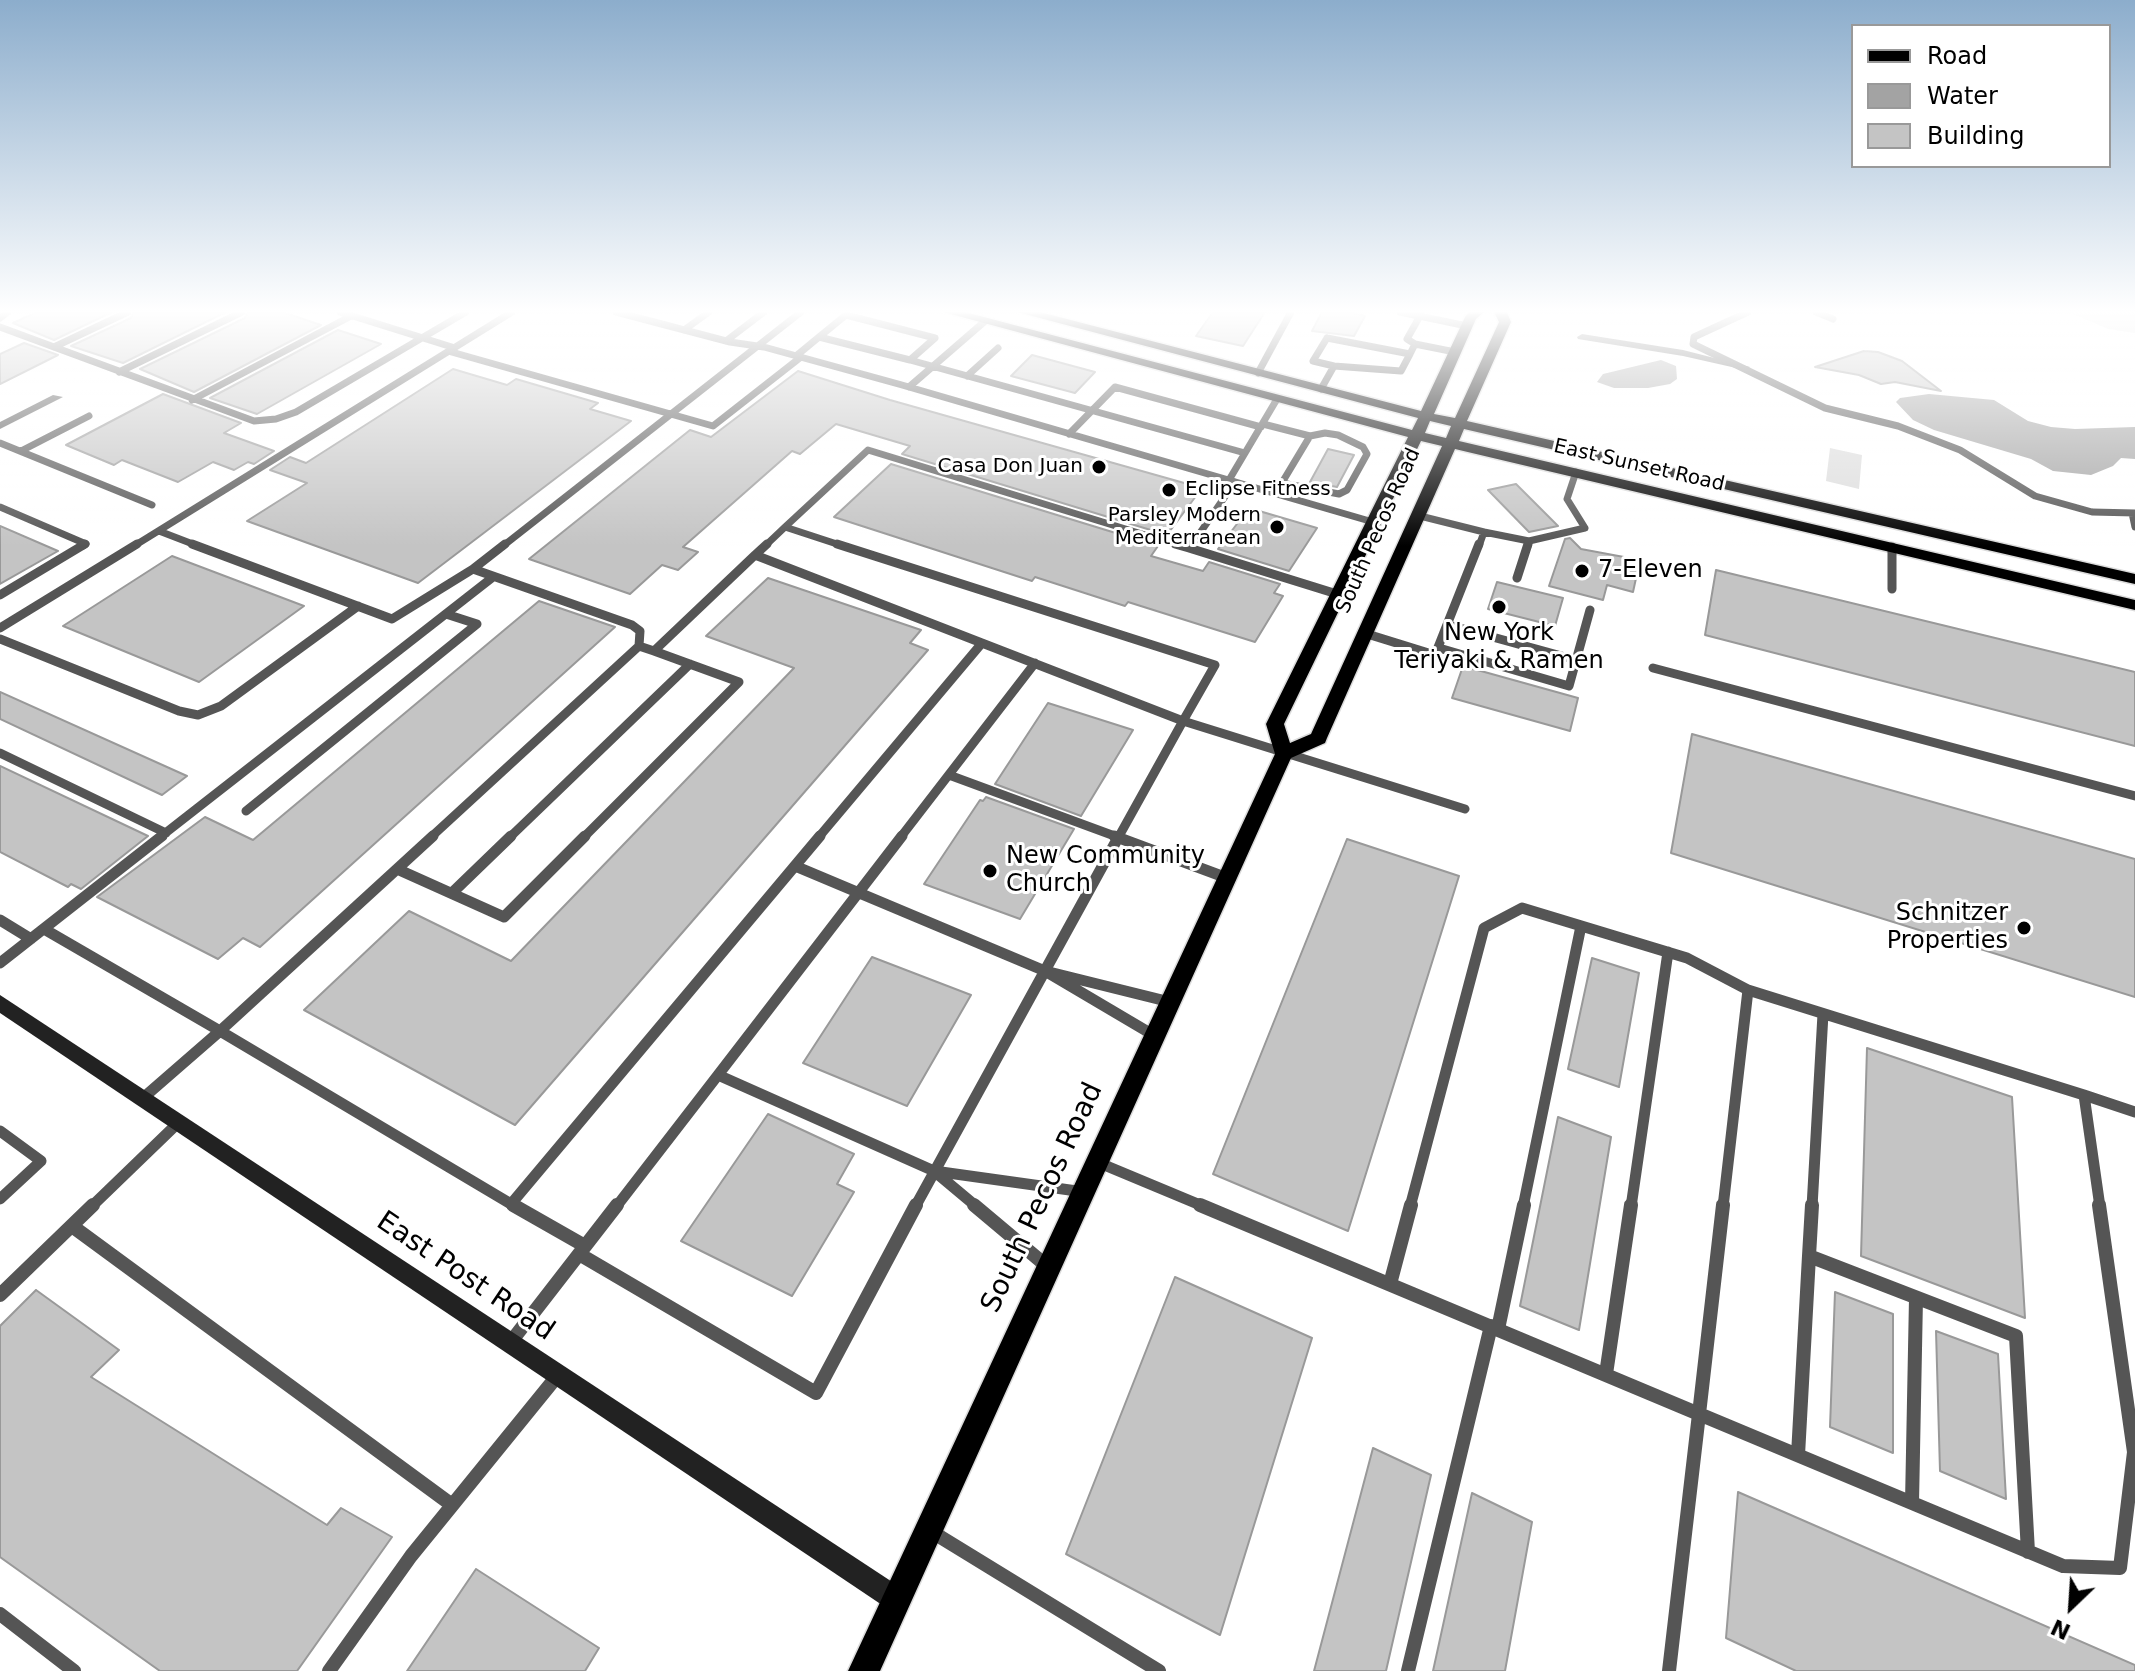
<!DOCTYPE html>
<style>
body{margin:0}
#map{position:relative;width:2135px;height:1671px;overflow:hidden;background:#fff;font-family:"DejaVu Sans",sans-serif}
canvas{display:block}
.legend{position:absolute;left:1851px;top:24px;width:260px;height:144px;box-sizing:border-box;background:#fff;border:2px solid #999;margin:0;padding:10px 14px;list-style:none;font-size:24px;color:#000}
.legend li{display:flex;align-items:center;gap:16px;height:40px}
.legend b{width:40px;border:2px solid #999}
.north{position:absolute;left:2031px;top:1567px;width:80px;height:80px;-webkit-text-stroke:6px #fff;paint-order:stroke;rotate:205deg;font-size:22px;font-weight:700;line-height:32px;text-align:center;color:#000}
.north::after{content:'';display:block;margin:auto;width:28px;height:36px;background:#000;clip-path:polygon(50% 0,100% 100%,50% 72%,0 100%)}
</style>
<div id="map">
<canvas width="2135" height="1671"></canvas>
<ul class="legend">
<li><b style="height:10px;background:#000"></b>Road</li>
<li><b style="height:22px;background:#a3a3a3"></b>Water</li>
<li><b style="height:22px;background:#c4c4c4"></b>Building</li>
</ul>
<div class="north">N</div>
</div>
<script>
const ctx = document.querySelector('canvas').getContext('2d');
ctx.lineJoin = 'round';
function fill(path, color) {
  ctx.fillStyle = color;
  ctx.fill(path, 'evenodd');
}
function shape(rows) {
  const path = new Path2D();
  for (const r of rows) {
    path.moveTo(r[0], r[1]);
    for (let i = 2; i < r.length; i += 2) path.lineTo(r[i], r[i + 1]);
  }
  return path;
}
function trace(path, color, width, dash) {
  ctx.strokeStyle = color;
  ctx.lineWidth = width;
  ctx.lineCap = dash ? 'butt' : 'round';
  ctx.setLineDash(dash || []);
  ctx.stroke(path);
}
function drawText(font, color, halo, rows, align = 'center') {
  ctx.font = font + ' "DejaVu Sans",sans-serif';
  ctx.lineWidth = 6;
  ctx.setLineDash([]);
  ctx.textBaseline = 'middle';
  ctx.strokeStyle = halo;
  ctx.fillStyle = color;
  for (const [text, x, y, turn = 0] of rows) {
    ctx.save();
    ctx.translate(x, y);
    ctx.rotate((+turn || 0) * Math.PI / 180);
    ctx.textAlign = isNaN(turn) ? turn : align;
    if (halo) ctx.strokeText(text, 0, 0);
    ctx.fillText(text, 0, 0);
    ctx.restore();
  }
}
fill(shape([
 [2069,312,2135,312,2135,333,2108,329],
 [1830,448,1862,455,1859,489,1826,481]
]), '#dcdcdc');
fill(shape([
 [1661,360,1676,366,1677,379,1670,384,1648,388,1614,388,1597,382,1603,374],
 [1929,394,1994,400,2028,421,2051,427,2075,429,2135,427,2135,459,2121,458,2113,466,2091,475,2053,471,2031,459,1934,430,1913,420,1896,402,1900,398]
]), '#a3a3a3');
const building = shape([
 [37,312,112,312,54,340,13,323,37,312],
 [134,312,226,312,123,363,71,346,131,318,134,312],
 [248,312,282,312,321,325,194,392,140,369,245,318,248,312],
 [1213,312,1265,312,1243,346,1196,336,1213,312],
 [1322,312,1349,312,1365,316,1354,336,1312,331,1322,312],
 [338,330,381,344,257,414,210,398,338,330],
 [24,343,58,355,0,384,0,354,24,343],
 [1864,351,1878,352,1902,361,1941,391,1895,382,1881,384,1859,375,1815,367,1864,351],
 [1032,355,1095,372,1075,393,1011,376,1032,355],
 [453,369,507,385,516,379,598,403,590,409,631,421,418,583,247,521,307,483,270,470,290,457,306,463,453,369],
 [798,371,890,400,1202,488,1167,535,902,454,910,446,836,424,800,454,792,451,683,547,698,552,678,570,662,565,630,594,529,559,690,430,711,437,798,371],
 [163,394,241,423,224,433,274,451,254,464,248,462,234,470,213,462,178,482,122,460,114,465,66,445,163,394],
 [1328,449,1354,455,1337,487,1310,482,1328,449],
 [891,464,1158,546,1151,556,1203,571,1209,562,1280,584,1274,593,1283,596,1255,642,1128,602,1125,606,1035,577,1032,581,834,517,891,464],
 [1516,484,1558,526,1529,532,1488,490,1516,484],
 [1249,508,1317,528,1289,571,1218,549,1249,508],
 [0,526,58,551,0,584,0,526],
 [1570,538,1581,549,1640,560,1633,592,1607,585,1603,600,1549,586,1565,539,1570,538],
 [172,556,304,606,199,682,63,626,172,556],
 [1716,570,2135,672,2135,746,1705,635,1716,570],
 [768,578,921,630,910,643,928,650,515,1125,304,1010,409,911,511,961,794,668,706,636,768,578],
 [1497,582,1563,598,1555,626,1488,609,1497,582],
 [539,601,615,627,260,947,243,938,218,959,97,897,205,817,253,840,539,601],
 [1463,666,1578,698,1570,731,1452,698,1463,666],
 [0,692,187,776,162,795,0,719,0,692],
 [1048,703,1133,730,1081,816,995,784,1048,703],
 [1692,734,2135,859,2135,997,1671,853,1692,734],
 [0,766,148,836,81,889,71,884,68,887,0,852,0,766],
 [986,797,1074,829,1020,919,924,884,980,800,983,801,986,797],
 [1347,839,1459,876,1348,1231,1213,1174,1347,839],
 [872,957,971,995,907,1106,803,1063,872,957],
 [1592,958,1639,973,1619,1087,1568,1069,1592,958],
 [1867,1048,2012,1097,2025,1318,1861,1256,1867,1048],
 [768,1114,854,1154,837,1184,854,1192,792,1296,681,1241,768,1114],
 [1558,1117,1611,1137,1579,1330,1520,1306,1558,1117],
 [1175,1277,1312,1338,1220,1635,1066,1554,1175,1277],
 [36,1290,119,1350,91,1377,327,1525,341,1508,392,1537,297,1671,160,1671,0,1557,0,1326,36,1290],
 [1835,1292,1893,1314,1893,1453,1830,1427,1835,1292],
 [1936,1331,1998,1354,2006,1499,1940,1471,1936,1331],
 [1373,1448,1431,1475,1386,1671,1314,1671,1373,1448],
 [1738,1492,2135,1665,2135,1671,1796,1671,1726,1638,1738,1492],
 [1472,1493,1532,1522,1505,1671,1433,1671,1472,1493],
 [476,1569,599,1648,585,1671,407,1671,476,1569]
]);
fill(building, '#c4c4c4');
trace(building, '#999', 2);
const primary = shape([
 [943,312,965,312,1412,430,1418,418,1017,312,1040,312,1421,411,1465,317,1469,312,1484,312,1476,319,1434,414,1455,418,1499,322,1494,312,1507,312,1511,322,1467,421,2135,574,2135,584,1464,429,1459,441,2135,600,2135,610,1455,449,1327,738,1325,743,1291,758,880,1671,848,1671,1275,754,1266,724,1408,437,943,312],
 [1430,421,1451,426,1446,438,1425,433,1430,421],
 [1421,441,1442,446,1311,734,1290,743,1284,724,1421,441]
]);
trace(primary, '#dbdbdb', 3);
trace(shape([
 [340,312,455,348],
 [616,312,730,342,764,347,902,385,1373,522],
 [1400,312,1467,326],
 [1748,312,1694,337,1693,344,1825,408,1898,426,1960,450,2035,496,2092,512,2135,513],
 [1816,312,1833,319],
 [846,315,935,338,910,360,819,337,846,315],
 [0,318,8,312],
 [0,327,254,421,276,419,296,412,466,312],
 [684,330,709,312],
 [1327,338,1410,354,1401,371,1334,366,1313,361,1327,338],
 [726,341,764,312],
 [1415,344,1407,339,1421,314],
 [54,347,128,312],
 [448,351,713,426,801,357],
 [1410,354,1415,344,1455,352],
 [796,356,819,337],
 [910,360,1245,453,1277,399],
 [119,372,242,312],
 [1258,373,1291,312],
 [967,376,998,348],
 [909,387,984,322],
 [1321,389,1334,366],
 [192,400,351,316],
 [1263,424,1310,436,1280,486],
 [1069,434,1115,387,1261,427],
 [0,443,152,505],
 [21,451,89,416],
 [1229,480,1245,453],
 [1282,483,1339,494,1347,490,1367,454,1363,447,1338,435,1325,433,1310,436],
 [0,507,86,544,83,546],
 [2132,513,2135,527],
 [1416,515,1484,532],
 [159,531,198,546],
 [134,546,512,312],
 [503,546,801,312],
 [765,546,785,527],
 [843,546,785,527,868,450,1181,546],
 [1191,546,1235,482],
 [1479,546,1484,532,1529,541,1585,528,1567,499,1576,472],
 [1528,546,1529,541]
]), '#555', 7);
trace(shape([
 [192,544,392,619,473,569],
 [505,544,473,569,632,625,640,631,639,646],
 [767,544,755,555,1183,721,1118,838],
 [837,544,1215,665,1183,721,1465,809],
 [1175,544,1189,548],
 [1192,544,1189,548,1337,594],
 [1892,547,1892,589],
 [1517,578,1528,544],
 [0,595,85,544],
 [1449,625,1576,660],
 [0,628,137,544],
 [1364,633,1435,655,1479,544],
 [0,639,179,711,198,715,221,706,358,606],
 [1439,648,1569,686,1590,610],
 [654,651,755,555],
 [1653,668,2135,796],
 [0,753,166,833],
 [949,775,1120,838],
 [246,811,477,624,446,614],
 [159,838,493,577],
 [430,838,639,646,654,651],
 [509,838,690,664],
 [583,838,739,682,654,651],
 [818,838,982,643],
 [900,838,1035,663]
]), '#555', 9);
trace(shape([
 [433,836,397,869,504,917,585,836],
 [1114,836,1227,878],
 [795,866,1045,971],
 [397,869,220,1031,511,1204],
 [452,893,511,836],
 [0,920,31,939],
 [44,929,220,1031,143,1098],
 [0,963,162,836],
 [1155,1036,1045,971,1170,1002],
 [718,1075,902,836],
 [2084,1095,2135,1112],
 [0,1131,41,1161,0,1199],
 [1097,1162,1205,1207],
 [91,1207,179,1122],
 [516,1207,511,1204,820,836],
 [616,1207,718,1075,934,1171],
 [915,1207,1119,836],
 [977,1207,934,1171,1084,1192],
 [1410,1207,1484,928,1522,908,1687,958,1748,990],
 [1523,1207,1581,926],
 [1631,1207,1668,952],
 [1723,1207,1748,990,2084,1095,2100,1207],
 [1812,1207,1823,1014]
]), '#555', 11);
trace(shape([
 [513,1205,585,1246],
 [974,1205,1049,1268],
 [1200,1205,1699,1414],
 [72,1226,452,1505],
 [579,1254,816,1393,916,1205],
 [1809,1256,1812,1205],
 [1390,1284,1411,1205],
 [0,1295,93,1205],
 [1498,1329,1524,1205],
 [510,1343,617,1205],
 [1606,1374,1631,1205],
 [1699,1414,2063,1566,2120,1568,2134,1452,2099,1205],
 [1699,1414,1723,1205],
 [1798,1455,1809,1256,2016,1336,2028,1552],
 [1912,1503,1916,1298],
 [929,1530,1159,1671],
 [0,1614,74,1671],
 [329,1671,411,1556,558,1375],
 [1408,1671,1491,1326],
 [1669,1671,1699,1414]
]), '#555', 14);
fill(shape([
 [1582,334,1683,350,1750,367,1745,370,1683,356,1578,339,1577,337,1582,334],
 [53,395,63,397,0,429,0,422,53,395]
]), '#555');
fill(shape([
 [0,995,906,1591,909,1600,906,1609,897,1612,888,1609,0,1013,0,995]
]), '#222');
fill(primary, '#000');
const sky = ctx.createLinearGradient(0, 0, 0, 546);
sky.addColorStop(0, '#8cadcc');
sky.addColorStop(0.57, '#fff');
sky.addColorStop(1, '#ffffff00');
ctx.fillStyle = sky;
ctx.fillRect(0, 0, 2135, 546);
for (const [x, y, r, color] of [
 [1099,467,8,"#000"],
 [1169,490,8,"#000"],
 [1277,527,8,"#000"],
 [1582,571,8,"#000"],
 [1499,607,8,"#000"],
 [990,871,8,"#000"],
 [2024,928,8,"#000"]
]) {
  const dot = new Path2D();
  dot.arc(x, y, r, 0, 2 * Math.PI);
  ctx.fillStyle = color;
  ctx.fill(dot);
  trace(dot, '#fff', 3);
}
drawText('20px', '#000', '#fff', [
 ["East Sunset Road",1639,466,13],
 ["South Pecos Road",1379,531,-66]
]);
drawText('20px', '#000', '#fff', [
 ["Casa Don Juan",1083,467],
 ["Eclipse Fitness",1185,490,"left"],
 ["Parsley Modern",1261,516],
 ["Mediterranean",1261,539]
], 'right');
drawText('24px', '#000', '#fff', [
 ["7-Eleven",1598,571],
 ["New York",1499,634,"center"],
 ["Teriyaki & Ramen",1499,662,"center"],
 ["New Community",1006,857],
 ["Church",1006,885],
 ["Schnitzer",2008,914,"right"],
 ["Properties",2008,942,"right"]
], 'left');
drawText('28px', '#000', '#fff', [
 ["South Pecos Road",1043,1198,-65],
 ["East Post Road",465,1277,34]
]);
</script>
